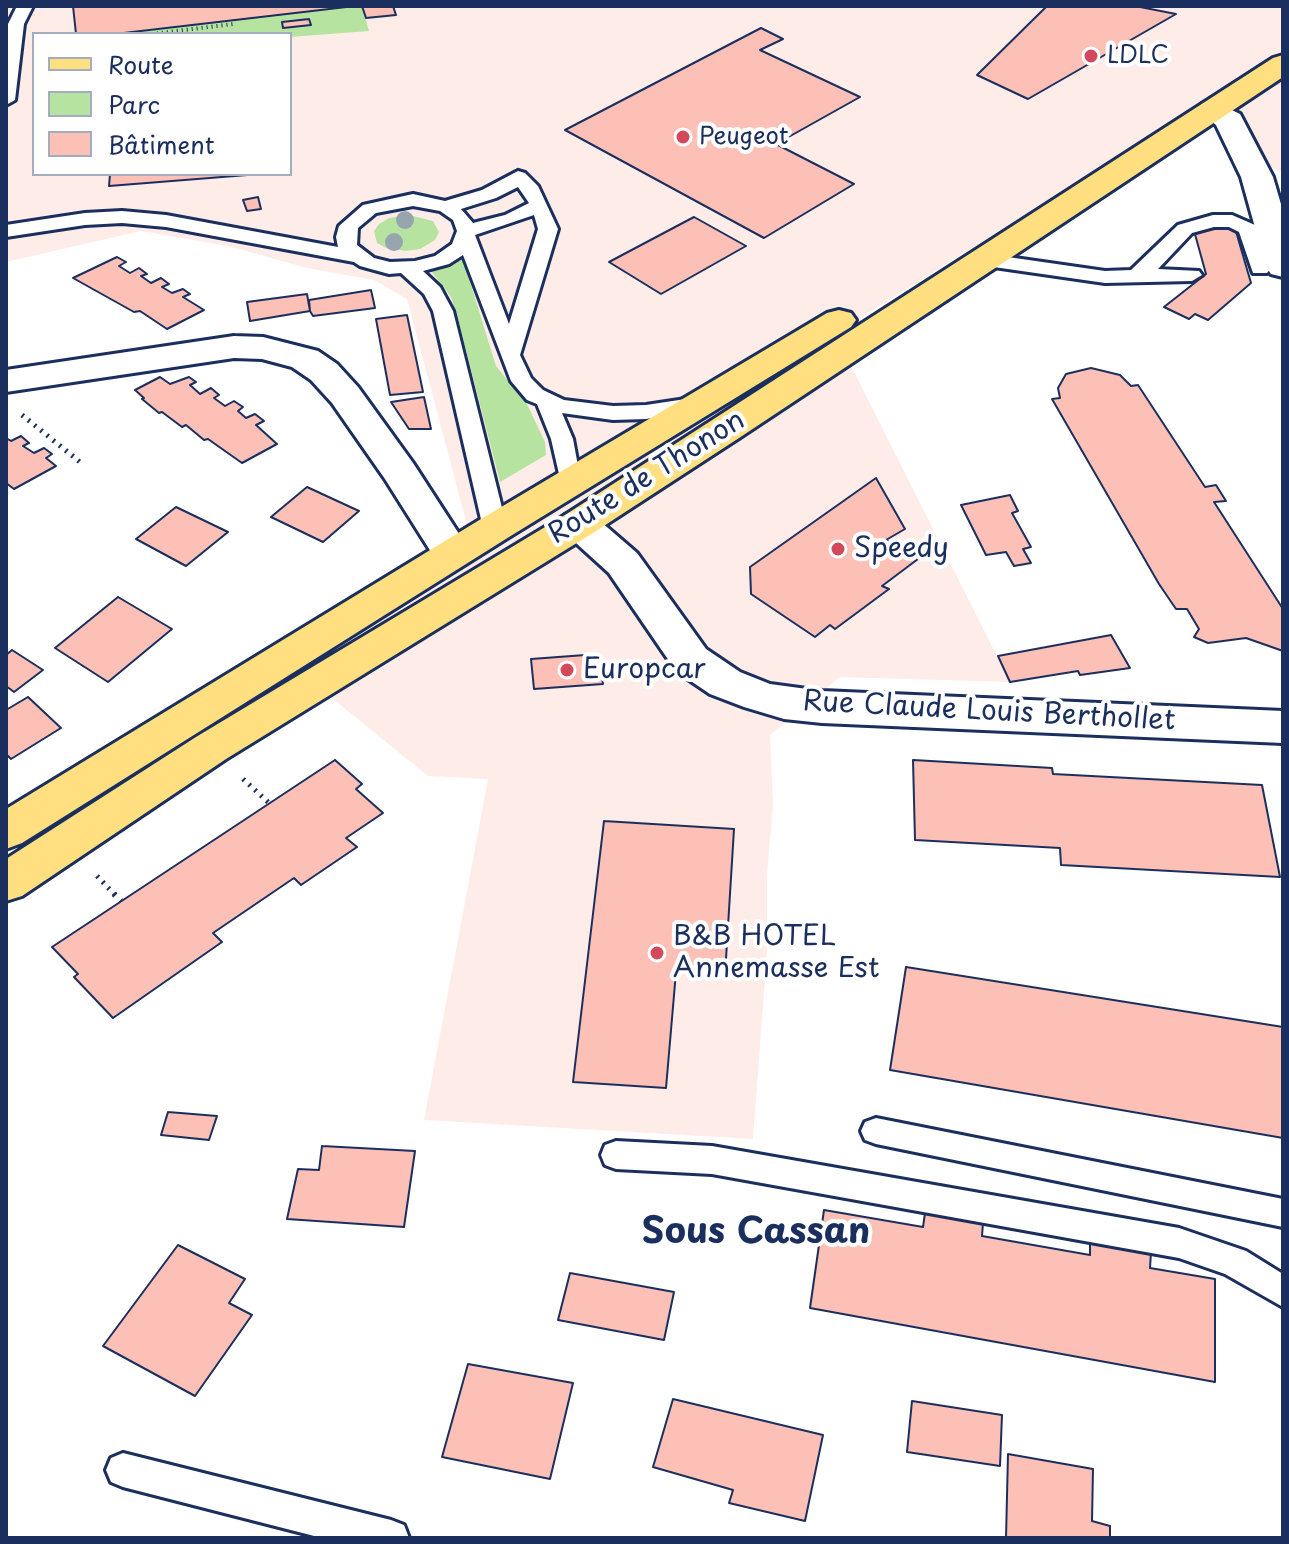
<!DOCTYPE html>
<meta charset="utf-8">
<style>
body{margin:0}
#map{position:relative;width:1289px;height:1544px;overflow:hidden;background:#fff;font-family:"Playpen Sans",sans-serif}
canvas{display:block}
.frame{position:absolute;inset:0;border:8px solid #1b2f5e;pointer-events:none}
.legend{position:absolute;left:32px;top:32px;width:260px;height:144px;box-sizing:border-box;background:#fff;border:2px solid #a4acbf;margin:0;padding:10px 14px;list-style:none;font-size:24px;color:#1b2f5e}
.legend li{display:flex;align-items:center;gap:16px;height:40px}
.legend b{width:40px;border:2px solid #a4acbf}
</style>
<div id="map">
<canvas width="1289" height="1544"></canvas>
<div class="frame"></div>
<ul class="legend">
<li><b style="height:10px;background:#ffdf80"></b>Route</li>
<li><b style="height:22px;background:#b7e3a0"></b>Parc</li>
<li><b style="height:22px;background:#fcc0b7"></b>Bâtiment</li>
</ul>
</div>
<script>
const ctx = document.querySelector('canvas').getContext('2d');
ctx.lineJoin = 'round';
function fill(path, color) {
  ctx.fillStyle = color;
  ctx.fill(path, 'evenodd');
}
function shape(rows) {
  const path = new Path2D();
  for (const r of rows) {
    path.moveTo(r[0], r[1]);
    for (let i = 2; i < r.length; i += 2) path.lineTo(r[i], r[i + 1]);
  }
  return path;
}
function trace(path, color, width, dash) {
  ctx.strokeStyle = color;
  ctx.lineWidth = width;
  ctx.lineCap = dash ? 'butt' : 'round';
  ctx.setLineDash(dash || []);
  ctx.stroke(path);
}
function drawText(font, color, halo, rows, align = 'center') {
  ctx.font = font + ' "Playpen Sans",sans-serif';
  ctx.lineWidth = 8;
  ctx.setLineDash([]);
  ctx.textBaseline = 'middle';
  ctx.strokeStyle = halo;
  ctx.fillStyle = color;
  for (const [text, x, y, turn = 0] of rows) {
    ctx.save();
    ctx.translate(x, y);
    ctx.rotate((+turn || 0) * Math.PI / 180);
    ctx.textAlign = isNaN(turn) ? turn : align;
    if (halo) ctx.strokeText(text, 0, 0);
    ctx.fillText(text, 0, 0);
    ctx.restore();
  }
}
fill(shape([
 [6,6,1283,6,1283,172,1264,164,1230,111,1205,102,835,334,1010,682,840,677,770,735,773,805,767,874,767,951,753,1139,424,1120,488,779,428,776,333,699,302,669,475,555,407,299,374,280,307,268,228,246,141,231,6,262],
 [34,34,290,34,290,174,34,174]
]), '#feece9');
fill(shape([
 [355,6,362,6,369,31,290,37,290,34,129,32],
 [409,215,433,221,439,232,435,240,420,249,406,251,386,248,377,243,374,231,379,224,389,218],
 [462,256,496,366,527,404,545,442,546,455,500,482,458,319,451,297,431,271]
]), '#b7e3a0');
const building = shape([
 [73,6,355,6,115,34,76,34,73,6],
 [362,6,393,6,396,15,366,18,362,6],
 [1047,6,1135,6,1176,14,1028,99,977,75,1047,6],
 [309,19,311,25,283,28,282,22,309,19],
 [761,28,783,39,760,50,860,97,776,144,854,184,764,238,565,130,761,28],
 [110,174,260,174,109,186,110,174],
 [258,197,261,209,247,211,243,200,258,197],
 [694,217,746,246,661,294,609,262,694,217],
 [1193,227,1235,228,1251,283,1208,320,1195,314,1189,319,1164,307,1206,274,1193,227],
 [117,257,126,262,119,266,130,273,139,268,147,274,141,276,151,283,161,278,169,284,162,287,172,293,183,289,190,294,183,297,204,310,167,329,140,311,134,312,73,278,117,257],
 [371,290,375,308,313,316,310,311,309,300,371,290],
 [307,294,310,311,250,321,247,302,307,294],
 [407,315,423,392,390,395,376,319,407,315],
 [1091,368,1120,375,1131,386,1138,385,1205,487,1216,485,1226,501,1214,502,1283,609,1283,651,1246,638,1208,643,1194,637,1199,629,1187,609,1176,609,1159,584,1052,399,1060,398,1058,388,1066,374,1091,368],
 [160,377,170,384,189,377,196,382,190,385,200,394,211,388,219,395,214,398,225,406,234,401,243,407,238,411,246,418,255,414,264,421,256,425,277,444,242,463,208,439,204,440,186,425,182,427,162,412,159,413,142,399,144,398,135,390,160,377],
 [424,397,431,429,409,429,391,402,424,397],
 [21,436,29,443,23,446,34,453,44,448,52,454,46,458,56,466,14,489,6,483,6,438,11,441,21,436],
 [876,478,905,529,886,540,918,559,882,586,889,589,835,629,830,625,815,637,751,594,750,567,876,478],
 [307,487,359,511,323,542,271,517,307,487],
 [1010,495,1018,511,1012,513,1031,547,1023,549,1031,563,1014,566,1006,552,986,555,961,505,1010,495],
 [176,507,228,532,186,566,136,539,176,507],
 [118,597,172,629,108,682,55,648,118,597],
 [1111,635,1130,668,1080,675,1078,671,1010,682,998,656,1111,635],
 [12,650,43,670,14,692,6,686,6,655,12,650],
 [599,654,603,684,534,689,531,659,599,654],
 [28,697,61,728,11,759,6,754,6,710,28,697],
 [335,760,362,784,356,789,383,813,346,838,357,847,301,885,294,878,213,933,222,942,113,1018,74,977,78,974,52,947,335,760],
 [913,760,1052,768,1053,774,1262,785,1280,877,1061,865,1060,848,915,840,913,760],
 [604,821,734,829,725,975,676,972,666,1088,573,1082,604,821],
 [906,967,1283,1027,1283,1138,890,1070,906,967],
 [168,1112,217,1116,209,1140,161,1135,168,1112],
 [322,1146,415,1151,404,1227,287,1219,298,1169,319,1170,322,1146],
 [824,1210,923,1227,925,1213,983,1223,982,1236,1090,1255,1090,1241,1151,1252,1150,1268,1215,1279,1215,1382,810,1308,824,1210],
 [178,1245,245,1279,229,1303,252,1315,195,1396,103,1346,178,1245],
 [570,1273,674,1292,664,1340,558,1320,570,1273],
 [468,1364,573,1383,550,1479,442,1457,468,1364],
 [673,1399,823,1435,805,1521,729,1503,733,1490,653,1467,673,1399],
 [912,1401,1002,1415,1000,1466,907,1452,912,1401],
 [1008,1454,1093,1469,1092,1521,1110,1526,1110,1538,1006,1538,1008,1454]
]);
fill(building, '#fcc0b7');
trace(building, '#1b2f5e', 2);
const service = shape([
 [17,6,33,6,24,24,15,100,6,105,6,35,8,24,17,6],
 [518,171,525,173,538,186,558,229,520,355,531,378,543,390,564,400,613,406,646,405,699,397,710,404,699,411,646,419,613,420,562,413,573,439,581,482,578,487,562,487,551,439,537,404,527,400,511,381,463,255,449,264,423,271,440,287,453,311,507,528,503,533,495,536,487,533,483,528,433,311,424,294,401,273,389,274,360,266,354,262,166,227,122,223,85,225,6,237,6,225,85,213,122,211,166,215,338,247,336,237,339,226,363,205,413,194,445,201,482,190,518,171],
 [518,187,529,203,505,215,473,223,461,209,496,198,518,187],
 [413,206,440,211,453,220,457,231,452,244,435,256,415,261,390,262,374,258,357,245,358,228,376,213,413,206],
 [534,215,538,229,509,324,475,235,534,215],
 [1213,215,1232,215,1255,225,1270,269,1267,273,1253,273,1239,232,1229,227,1214,227,1192,233,1158,269,1199,271,1202,275,1192,281,1105,283,987,266,977,260,987,254,1105,271,1131,270,1178,225,1213,215],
 [876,1118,1283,1199,1283,1227,876,1144,865,1140,861,1131,865,1122,876,1118],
 [616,1141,712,1146,1179,1228,1246,1251,1283,1274,1283,1307,1225,1274,1179,1258,712,1174,616,1169,605,1165,601,1155,605,1145,616,1141],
 [123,1453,391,1520,404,1525,409,1538,322,1538,123,1487,111,1482,106,1470,111,1458,123,1453]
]);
const minor = shape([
 [1213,101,1240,114,1273,177,1283,211,1283,277,1271,274,1266,267,1241,177,1216,125,1198,110,1202,104,1213,101],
 [234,336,263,337,318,351,337,364,358,387,413,463,472,554,466,563,452,567,438,563,385,479,332,403,311,380,292,367,262,359,234,358,6,392,6,370,234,336],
 [579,511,593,515,637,553,706,649,740,672,770,684,822,691,1283,711,1283,743,822,723,784,719,744,707,710,694,676,671,609,573,565,533,560,524,565,515,579,511]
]);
const primary = shape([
 [1283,55,1283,77,739,438,593,533,226,759,22,896,6,901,6,859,196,737,565,515,1273,58,1283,55],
 [839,310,851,313,856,320,851,327,509,537,22,843,6,849,6,809,481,519,827,313,839,310]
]);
trace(service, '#1b2f5e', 6);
trace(minor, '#1b2f5e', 6);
trace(primary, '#1b2f5e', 6);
trace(shape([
 [229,6,230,9],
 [152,34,233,24,233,20]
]), '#1b2f5e', 4, [1, 4]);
trace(shape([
 [22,415,80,462],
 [243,779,269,803],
 [97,876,116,896]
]), '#1b2f5e', 5, [2, 6]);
trace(shape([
 [114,894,121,901]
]), '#1b2f5e', 6, [2, 7]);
fill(service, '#fff');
fill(minor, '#fff');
fill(primary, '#ffdf80');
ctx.fillStyle = '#97a5af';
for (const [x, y] of [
 [405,220],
 [394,242]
]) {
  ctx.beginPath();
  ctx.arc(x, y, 9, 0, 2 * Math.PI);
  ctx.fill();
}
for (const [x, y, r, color] of [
 [1091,56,8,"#d1495b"],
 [683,137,8,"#d1495b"],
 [838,549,8,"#d1495b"],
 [567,670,8,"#d1495b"],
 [657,953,8,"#d1495b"]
]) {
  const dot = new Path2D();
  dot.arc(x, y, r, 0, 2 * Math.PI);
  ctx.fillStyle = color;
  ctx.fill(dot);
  trace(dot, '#fff', 3);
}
drawText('24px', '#1b2f5e', '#fff', [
 ["LDLC",1107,56],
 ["Peugeot",699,137]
], 'left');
drawText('28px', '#1b2f5e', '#fff', [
 ["Route de Thonon",647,478,-32],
 ["Rue Claude Louis Berthollet",989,712,3]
]);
drawText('28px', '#1b2f5e', '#fff', [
 ["Speedy",854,549],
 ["Europcar",583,670],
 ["B&B HOTEL",673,937],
 ["Annemasse Est",673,969]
], 'left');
drawText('bold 36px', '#1b2f5e', '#fff', [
 ["Sous Cassan",756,1233]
]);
</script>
